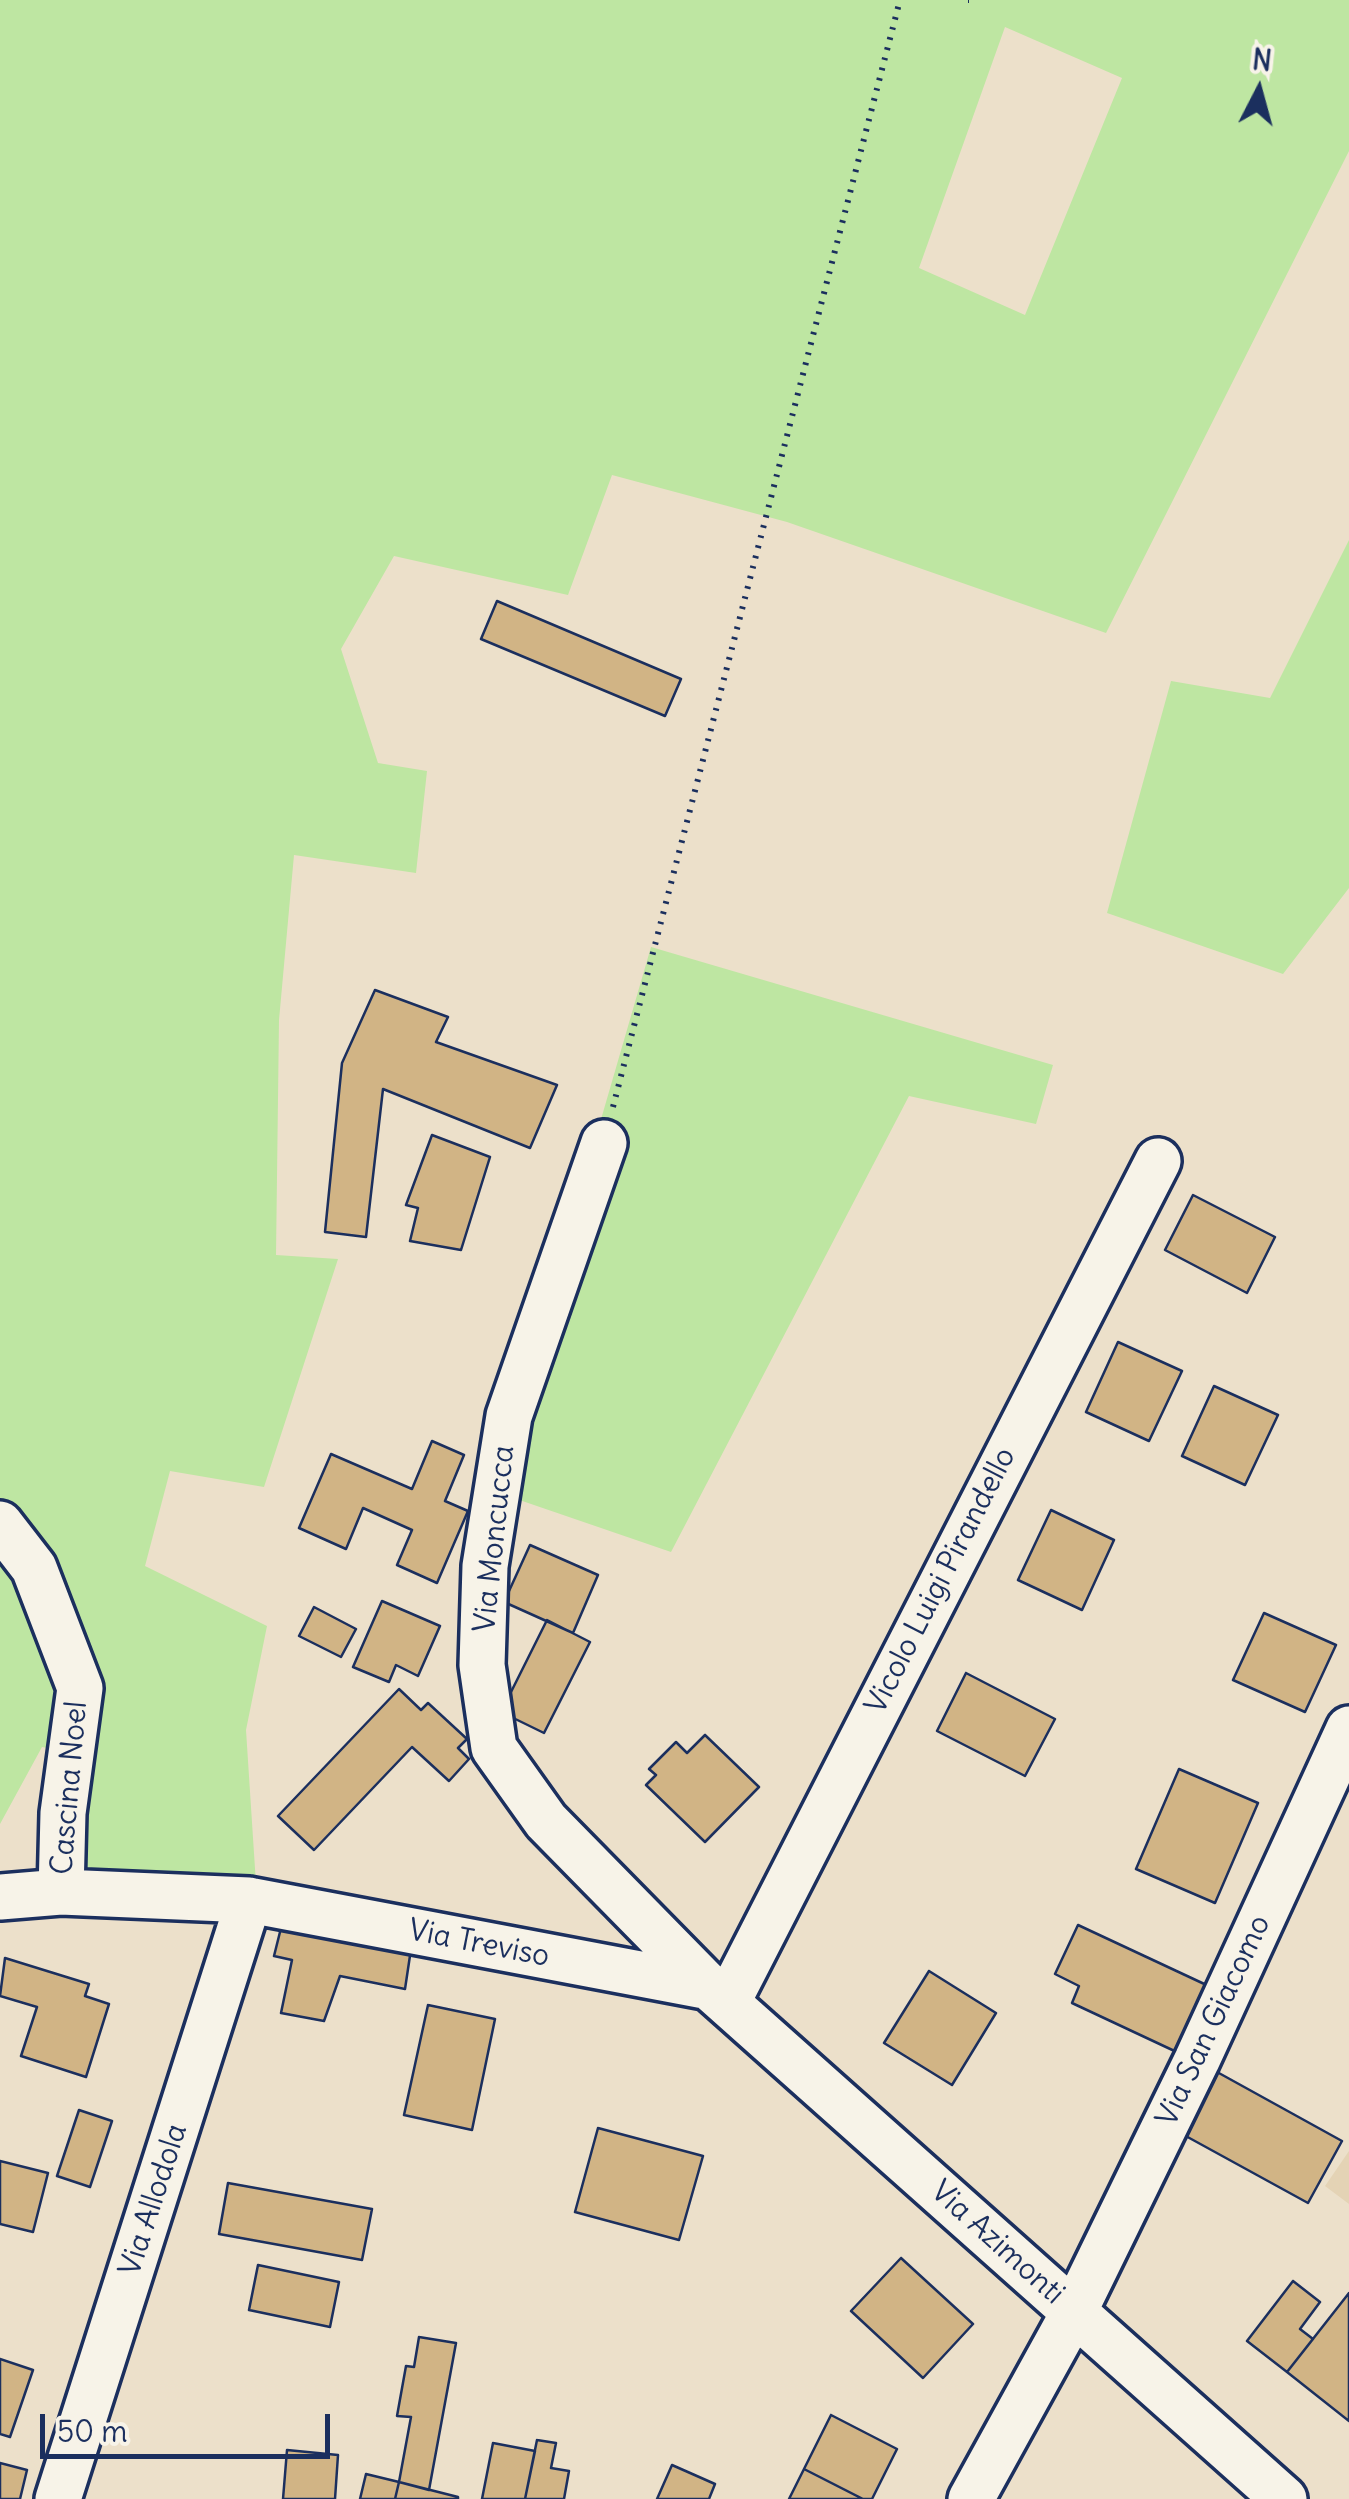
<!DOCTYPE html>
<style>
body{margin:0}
#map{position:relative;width:1349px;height:2499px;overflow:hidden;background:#ece0ca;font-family:Delius,sans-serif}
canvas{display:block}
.north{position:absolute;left:1209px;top:40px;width:100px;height:100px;-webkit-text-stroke:8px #f7f3e8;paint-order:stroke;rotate:6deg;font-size:28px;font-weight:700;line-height:40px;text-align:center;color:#1b2f5e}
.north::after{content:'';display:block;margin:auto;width:35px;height:45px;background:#1b2f5e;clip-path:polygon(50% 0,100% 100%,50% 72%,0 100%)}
.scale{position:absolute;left:40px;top:2414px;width:290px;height:45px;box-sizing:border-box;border:5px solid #1b2f5e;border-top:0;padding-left:12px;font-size:30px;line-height:35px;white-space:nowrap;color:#1b2f5e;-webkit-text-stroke:8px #f7f3e8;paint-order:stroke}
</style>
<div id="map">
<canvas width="1349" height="2499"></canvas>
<div class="north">N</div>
<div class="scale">50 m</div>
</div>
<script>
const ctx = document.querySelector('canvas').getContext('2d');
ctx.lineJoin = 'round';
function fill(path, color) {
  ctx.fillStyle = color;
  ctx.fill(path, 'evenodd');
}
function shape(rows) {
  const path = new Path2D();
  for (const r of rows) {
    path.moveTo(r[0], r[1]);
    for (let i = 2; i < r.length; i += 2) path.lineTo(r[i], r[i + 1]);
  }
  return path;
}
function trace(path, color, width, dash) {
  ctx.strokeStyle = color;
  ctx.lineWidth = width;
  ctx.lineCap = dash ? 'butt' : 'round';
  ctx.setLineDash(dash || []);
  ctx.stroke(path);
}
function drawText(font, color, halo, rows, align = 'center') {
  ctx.font = font + ' Delius,sans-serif';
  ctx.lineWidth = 8;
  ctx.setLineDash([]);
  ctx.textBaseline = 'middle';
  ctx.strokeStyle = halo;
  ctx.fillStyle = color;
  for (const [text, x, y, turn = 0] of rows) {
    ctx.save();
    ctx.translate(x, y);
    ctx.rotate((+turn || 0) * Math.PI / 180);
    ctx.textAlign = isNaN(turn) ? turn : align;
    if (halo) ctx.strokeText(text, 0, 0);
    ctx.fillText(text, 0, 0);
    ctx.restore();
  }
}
fill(shape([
 [1349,2151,1349,2204,1325,2186]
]), '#e4d3b5');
fill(shape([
 [0,0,1349,0,1349,151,1106,633,787,522,612,475,568,595,394,556,341,649,378,763,427,771,416,873,294,855,279,1020,276,1255,338,1259,264,1487,170,1471,145,1566,267,1626,246,1730,256,1884,79,1874,87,1755,42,1747,0,1824],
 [1005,27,1122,78,1025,315,919,268],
 [1349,540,1349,888,1283,974,1107,913,1171,681,1270,698],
 [651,947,1053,1065,1036,1124,909,1096,671,1552,499,1493,539,1333]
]), '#bee6a2');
const building = shape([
 [497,601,681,679,665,716,481,639,497,601],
 [375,990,448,1017,436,1042,557,1085,530,1148,383,1089,366,1237,325,1232,342,1063,375,990],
 [432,1135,490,1157,461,1250,410,1241,418,1208,406,1205,432,1135],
 [1193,1195,1275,1237,1247,1293,1165,1250,1193,1195],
 [1118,1342,1182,1371,1149,1441,1086,1412,1118,1342],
 [1214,1386,1278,1415,1245,1485,1182,1456,1214,1386],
 [432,1441,464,1455,445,1501,468,1511,437,1583,397,1565,412,1530,363,1508,346,1549,299,1528,331,1454,412,1489,432,1441],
 [1051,1510,1114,1540,1082,1610,1018,1580,1051,1510],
 [530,1545,598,1575,573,1633,504,1602,530,1545],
 [382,1601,440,1626,418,1676,396,1665,389,1682,353,1667,382,1601],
 [314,1607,356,1629,341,1657,299,1636,314,1607],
 [1264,1613,1336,1645,1305,1712,1233,1680,1264,1613],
 [547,1620,590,1642,544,1733,501,1712,547,1620],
 [966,1673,1055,1719,1025,1776,937,1731,966,1673],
 [399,1689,421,1710,428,1703,467,1739,458,1748,469,1759,449,1781,412,1747,314,1850,278,1816,399,1689],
 [705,1735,759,1787,705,1842,646,1785,656,1775,649,1769,676,1742,687,1753,705,1735],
 [1179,1769,1258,1803,1215,1903,1136,1869,1179,1769],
 [283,1920,411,1949,405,1989,340,1976,324,2021,281,2013,292,1960,274,1956,283,1920],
 [1078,1925,1215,1989,1183,2055,1072,2003,1079,1986,1055,1974,1078,1925],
 [5,1958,89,1984,85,1996,109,2004,86,2077,21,2056,37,2007,0,1996,5,1958],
 [929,1971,996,2013,952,2085,884,2043,929,1971],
 [428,2005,495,2019,472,2130,404,2115,428,2005],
 [1208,2067,1342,2141,1308,2203,1173,2129,1208,2067],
 [79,2110,112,2121,90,2187,57,2176,79,2110],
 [598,2128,703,2156,679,2240,575,2212,598,2128],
 [0,2161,48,2173,33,2232,0,2224,0,2161],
 [228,2183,372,2209,362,2260,219,2234,228,2183],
 [901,2258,973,2324,923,2378,851,2311,901,2258],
 [258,2265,339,2282,330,2327,249,2310,258,2265],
 [1293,2281,1320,2302,1300,2329,1313,2339,1287,2372,1247,2341,1293,2281],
 [1349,2293,1349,2421,1287,2372,1349,2293],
 [419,2337,456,2343,429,2490,399,2482,411,2417,397,2416,406,2366,414,2367,419,2337],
 [0,2359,33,2370,10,2437,0,2434,0,2359],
 [831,2415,897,2449,872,2499,863,2499,804,2469,831,2415],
 [537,2440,556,2443,551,2468,569,2471,564,2499,525,2499,537,2440],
 [493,2443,535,2451,525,2499,482,2499,493,2443],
 [287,2450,338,2455,335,2499,283,2499,287,2450],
 [0,2463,27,2470,20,2499,0,2499,0,2463],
 [672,2465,715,2484,709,2499,657,2499,672,2465],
 [804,2469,863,2499,789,2499,804,2469],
 [366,2474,399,2482,395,2499,360,2499,366,2474],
 [399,2482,458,2497,458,2499,395,2499,399,2482]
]);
fill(building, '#d1b485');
trace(building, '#1b2f5e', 2.5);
const minor = shape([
 [604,1143,509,1416,485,1566,482,1665,494,1748,546,1821,709,1987,1284,2499],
 [0,1524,34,1568,80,1688,63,1813,61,1892],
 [0,1897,61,1892,249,1900,709,1987],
 [727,2003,1158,1161],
 [58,2499,249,1900],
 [971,2499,1074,2312,1197,2060,1349,1729]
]);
trace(minor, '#1b2f5e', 52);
trace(shape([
 [968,0,969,0],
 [613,1107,900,0]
]), '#1b2f5e', 6, [2.5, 8]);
trace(minor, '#f7f3e8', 45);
drawText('30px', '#1b2f5e', '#f7f3e8', [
 ["Via Moncucca",495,1539,-84],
 ["Vicolo Luigi Pirandello",941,1581,-63],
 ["Cascina Noel",70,1788,-85],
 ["Via Treviso",479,1944,11],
 ["Via San Giacomo",1214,2021,-65],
 ["Via Allodola",154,2200,-72],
 ["Via Azimonti",997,2243,42]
]);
</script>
